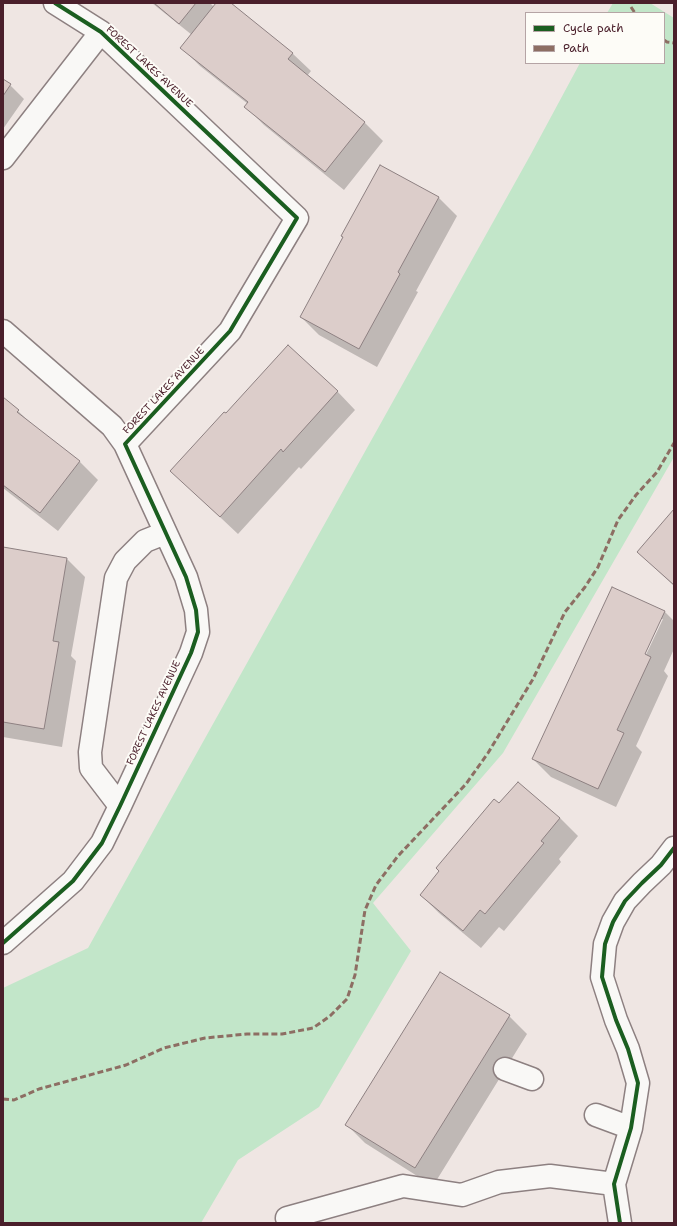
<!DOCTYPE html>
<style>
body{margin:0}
#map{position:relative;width:677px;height:1226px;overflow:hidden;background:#efe6e3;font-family:"Shantell Sans",sans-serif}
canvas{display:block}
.frame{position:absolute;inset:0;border:4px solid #4a1f2b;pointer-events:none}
.legend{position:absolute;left:525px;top:12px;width:140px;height:52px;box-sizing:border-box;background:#fdfcf7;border:1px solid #b5a4a5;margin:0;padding:5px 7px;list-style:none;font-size:12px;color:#4a1f2b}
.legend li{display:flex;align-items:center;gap:8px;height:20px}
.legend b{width:20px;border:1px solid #b5a4a5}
</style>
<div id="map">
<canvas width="677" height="1226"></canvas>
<div class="frame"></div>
<ul class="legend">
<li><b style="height:5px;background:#1b5e20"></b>Cycle path</li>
<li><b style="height:5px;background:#8d6e63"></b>Path</li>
</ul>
</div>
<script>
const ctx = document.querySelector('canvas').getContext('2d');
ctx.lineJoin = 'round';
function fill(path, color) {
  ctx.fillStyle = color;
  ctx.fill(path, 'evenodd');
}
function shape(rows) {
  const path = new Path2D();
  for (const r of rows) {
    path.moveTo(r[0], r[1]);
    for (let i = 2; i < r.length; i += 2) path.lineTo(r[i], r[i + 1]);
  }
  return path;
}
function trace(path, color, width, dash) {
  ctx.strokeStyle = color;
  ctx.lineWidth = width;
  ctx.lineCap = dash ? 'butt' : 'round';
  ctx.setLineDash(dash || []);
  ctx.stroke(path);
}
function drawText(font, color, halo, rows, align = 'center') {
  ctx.font = font + ' "Shantell Sans",sans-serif';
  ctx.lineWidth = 4;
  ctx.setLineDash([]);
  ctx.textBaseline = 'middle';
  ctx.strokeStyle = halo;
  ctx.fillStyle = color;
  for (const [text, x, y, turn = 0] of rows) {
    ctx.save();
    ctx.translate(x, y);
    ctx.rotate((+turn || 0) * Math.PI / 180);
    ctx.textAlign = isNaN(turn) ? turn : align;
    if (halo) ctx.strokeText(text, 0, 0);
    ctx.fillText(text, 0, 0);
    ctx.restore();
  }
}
fill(shape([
 [613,3,650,3,674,18,674,457,503,753,373,903,411,951,319,1107,238,1160,201,1223,3,1223,3,988,88,948,531,154,580,63,664,63,664,13,607,13]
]), '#c2e6c9');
fill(shape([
 [152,3,210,3,214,7,217,3,230,3,292,53,311,71,307,76,365,123,383,141,344,190,264,125,246,107,248,104,200,66,182,48,192,35],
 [3,80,10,85,24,99,3,129],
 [380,166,439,198,457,216,416,291,418,292,377,367,319,335,301,317],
 [337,391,355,410,301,469,299,467,238,534,171,471,226,415],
 [3,399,18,411,35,427,80,462,98,480,58,531,3,488],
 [674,511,674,586,638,552],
 [3,548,67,559,85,577,71,656,76,661,62,747,3,737],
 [612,588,665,612,674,621,674,649,664,671,668,676,636,746,642,752,616,807,551,777,533,759],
 [661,619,663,619,644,659,642,658],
 [560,818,578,836,559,859,561,862,504,931,499,927,481,948,439,913,421,895],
 [509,1016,527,1034,433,1186,365,1143,347,1125]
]), '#0003');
const building = shape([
 [154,3,196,3,179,24,154,3],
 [216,3,231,3,293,53,288,59,365,122,325,172,244,107,248,102,180,48,216,3],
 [3,79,11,84,3,96,3,79],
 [380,165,439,197,398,272,400,274,359,349,300,317,343,237,341,236,380,165],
 [288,345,338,391,283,452,281,449,220,517,170,471,224,412,226,413,288,345],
 [3,397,19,410,17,412,80,461,40,513,3,485,3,397],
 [674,509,674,585,637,552,674,509],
 [3,547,67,558,53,641,59,642,44,729,3,722,3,547],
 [612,587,665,611,645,654,651,657,617,730,624,733,598,789,532,759,612,587],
 [518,782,560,818,541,841,544,843,485,914,480,910,463,931,420,895,439,871,436,868,494,799,499,803,518,782],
 [440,972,510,1015,415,1168,345,1125,440,972]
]);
fill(building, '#dccdca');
trace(building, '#8d8081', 1);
const minor = shape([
 [3,158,101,32],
 [3,331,112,426,125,444],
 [120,806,91,768,90,752,116,578,125,561,145,541,165,533],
 [3,943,73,881,102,843,120,806,191,653,198,632,196,610,186,577,125,444,230,331,297,218,101,32,55,3],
 [505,1069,532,1079],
 [596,1115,631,1128],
 [287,1218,403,1186,462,1195,499,1182,550,1176,614,1184],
 [620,1223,614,1184,631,1128,638,1083,628,1049,616,1020,602,977,605,944,613,922,625,901,642,883,661,865,674,848]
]);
trace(minor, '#8d8081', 25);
trace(minor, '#f9f8f6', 22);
trace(shape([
 [631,7,635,13],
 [664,40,667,42,674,43],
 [3,1099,14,1100,39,1089,126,1065,164,1048,205,1038,247,1034,282,1034,313,1028,330,1016,347,999,355,975,365,910,376,885,398,856,466,784,488,753,533,679,565,612,585,587,598,567,618,520,636,495,657,472,674,443]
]), '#8d6e63', 3, [6, 3]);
trace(shape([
 [3,943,73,881,102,843,120,806,191,653,198,632,196,610,186,577,125,444,230,331,297,218,101,32,55,3],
 [620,1223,614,1184,631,1128,638,1083,628,1049,616,1020,602,977,605,944,613,922,625,901,642,883,661,865,674,848]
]), '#1b5e20', 4);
drawText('10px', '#4a1f2b', '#fdfcf7', [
 ["FOREST LAKES AVENUE",149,67,43],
 ["FOREST LAKES AVENUE",164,391,-47],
 ["FOREST LAKES AVENUE",154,713,-65]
]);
</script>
